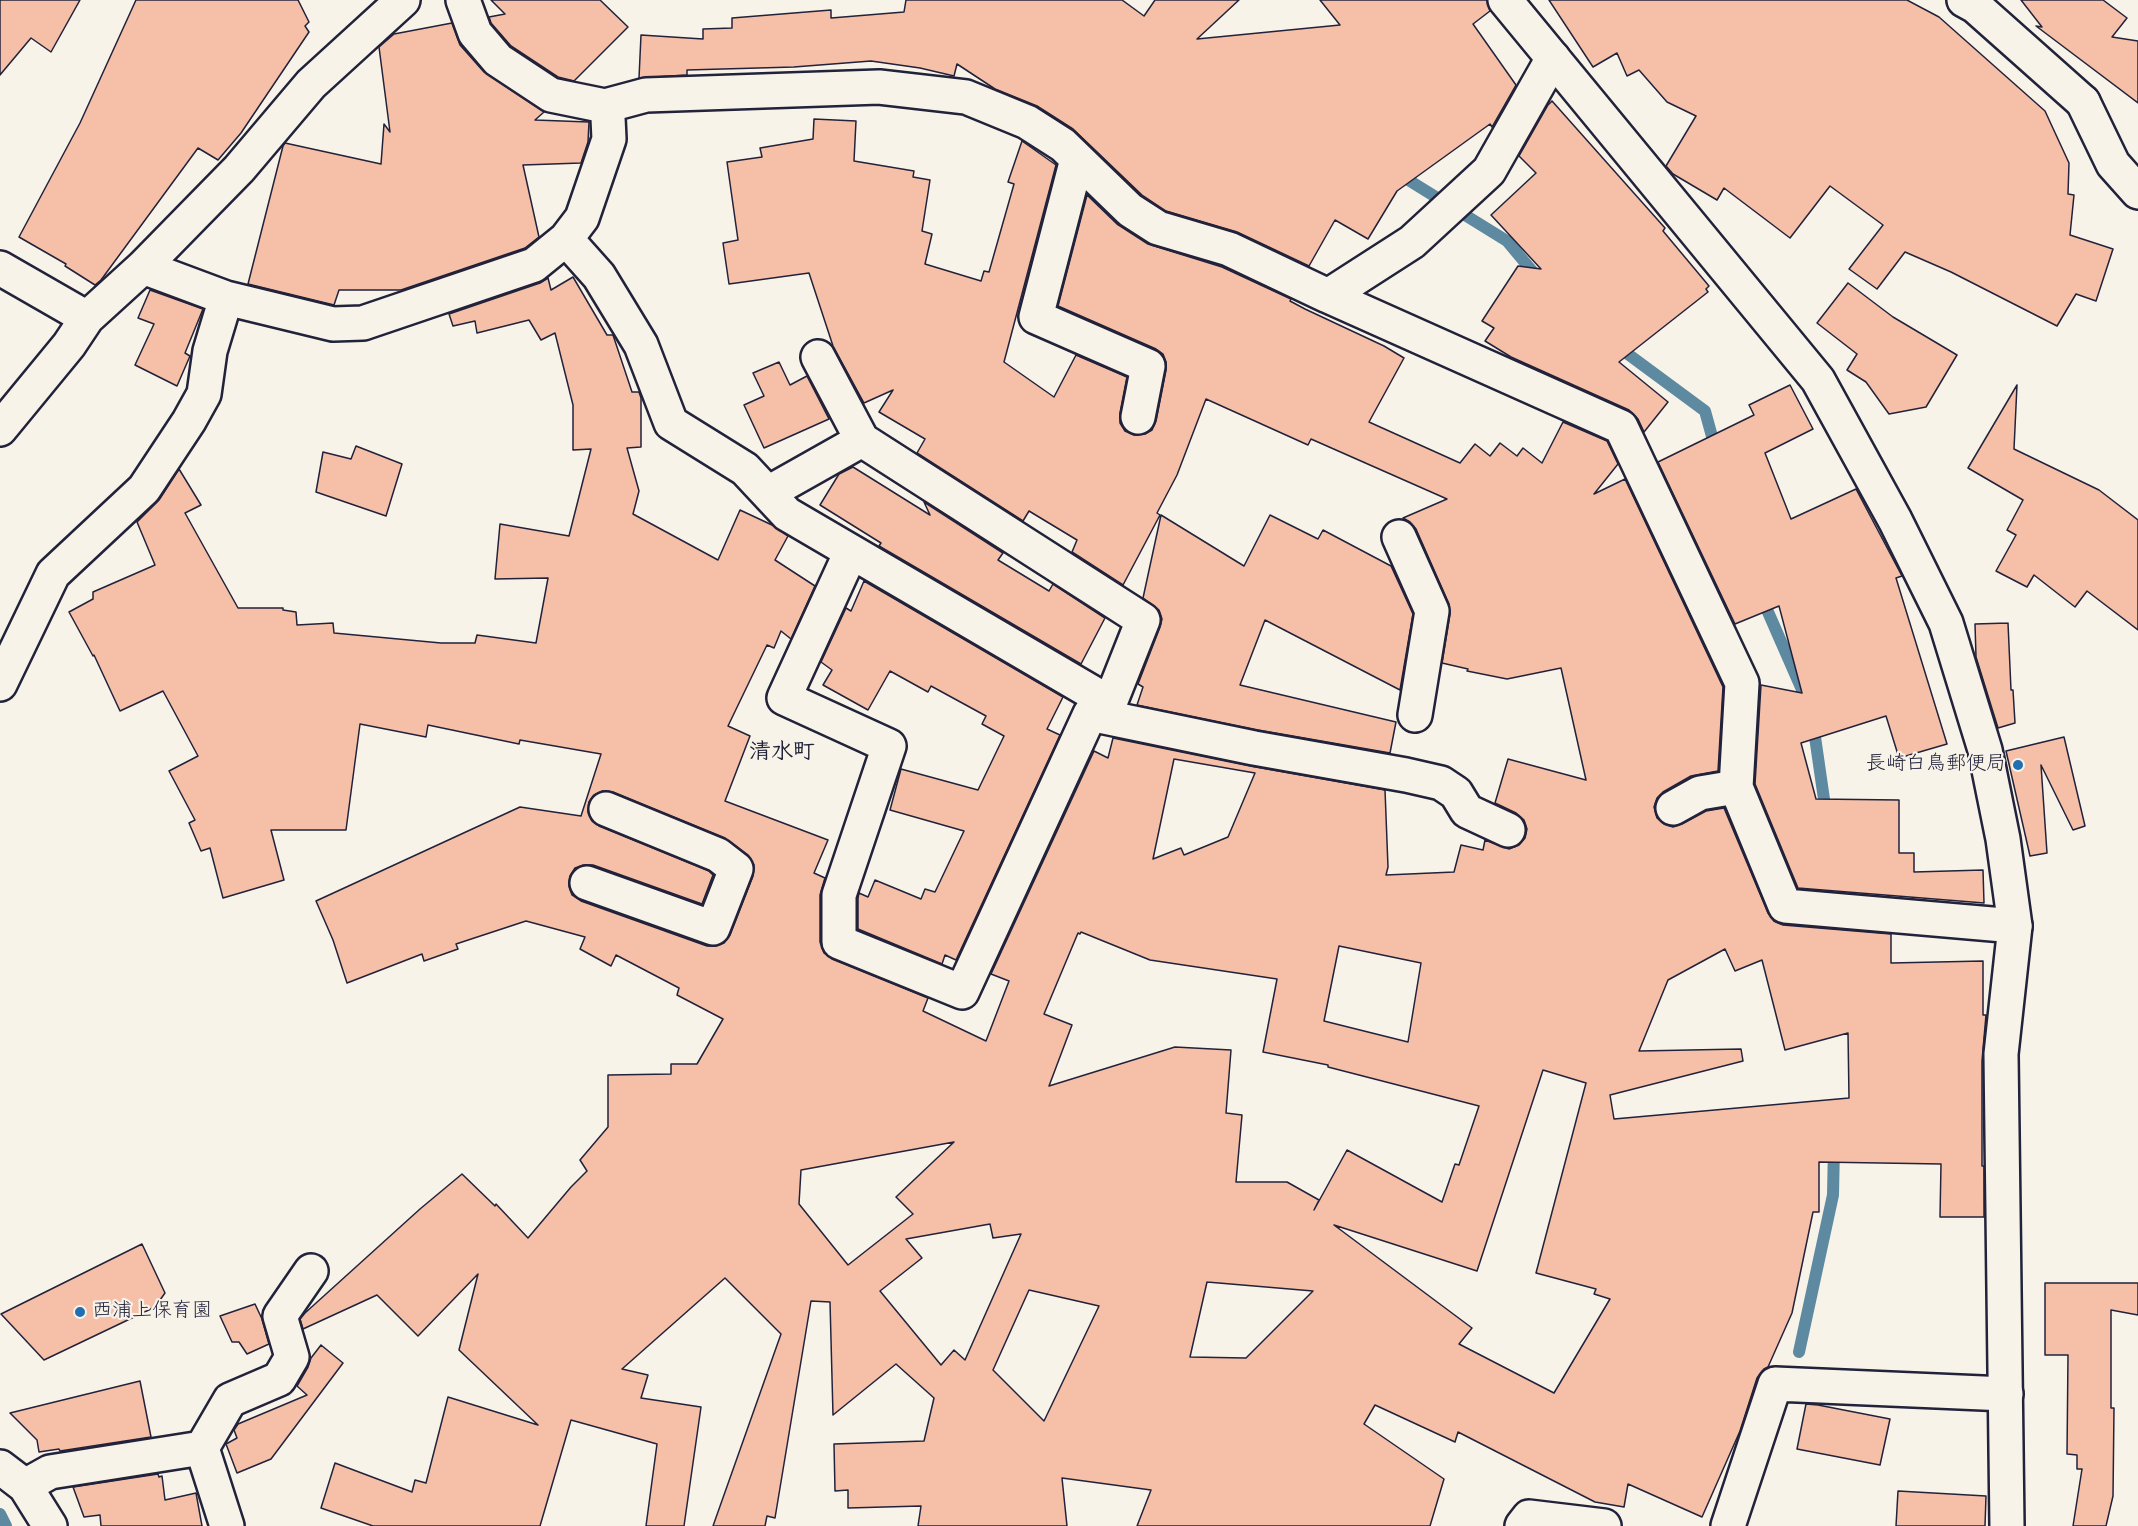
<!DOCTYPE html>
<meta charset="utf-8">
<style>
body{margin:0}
canvas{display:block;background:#f7f3e8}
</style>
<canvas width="2138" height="1526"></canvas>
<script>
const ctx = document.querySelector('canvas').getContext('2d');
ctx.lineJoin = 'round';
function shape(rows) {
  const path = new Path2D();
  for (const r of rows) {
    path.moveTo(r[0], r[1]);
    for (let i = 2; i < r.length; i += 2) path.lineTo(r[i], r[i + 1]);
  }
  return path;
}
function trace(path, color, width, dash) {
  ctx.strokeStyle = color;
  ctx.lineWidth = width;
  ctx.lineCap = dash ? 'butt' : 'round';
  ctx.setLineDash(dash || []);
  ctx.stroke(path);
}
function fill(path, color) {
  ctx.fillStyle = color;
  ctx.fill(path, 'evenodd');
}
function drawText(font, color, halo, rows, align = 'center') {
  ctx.font = font + ' "Architects Daughter","Klee One",sans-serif';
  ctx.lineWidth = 4.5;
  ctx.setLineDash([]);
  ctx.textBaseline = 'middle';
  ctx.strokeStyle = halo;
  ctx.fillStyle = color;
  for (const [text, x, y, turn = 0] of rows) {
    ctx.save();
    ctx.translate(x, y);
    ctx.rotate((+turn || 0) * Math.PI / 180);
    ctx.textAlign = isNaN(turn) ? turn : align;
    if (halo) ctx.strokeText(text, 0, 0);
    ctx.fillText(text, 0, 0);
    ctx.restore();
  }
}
trace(shape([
 [1397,173,1507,241,1538,278],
 [1617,346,1705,411,1716,451],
 [1761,596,1807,701],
 [1813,723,1826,813],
 [1799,1352,1833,1195,1834,1146],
 [0,1514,6,1526]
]), '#5d89a1', 12);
const building = shape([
 [0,0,80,0,51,52,31,38,0,75,0,0],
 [136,0,298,0,309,22,305,26,309,32,241,133,218,160,198,148,101,280,95,285,65,266,66,264,19,237,80,123,136,0],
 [491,0,600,0,628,27,574,81,558,77,511,46,491,23,489,17,505,14,491,0],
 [906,0,1122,0,1144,16,1155,0,1239,0,1197,39,1340,25,1320,0,1487,0,1490,11,1473,24,1516,85,1492,127,1490,124,1397,191,1368,239,1335,220,1309,266,1237,232,1166,211,1142,195,1073,129,1037,106,995,89,957,64,954,76,920,68,871,61,794,67,687,70,687,75,639,78,641,35,703,39,703,29,732,28,732,18,831,10,831,18,904,12,906,0],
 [1549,0,1907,0,1939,17,2045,111,2069,163,2068,194,2074,195,2070,235,2113,249,2096,301,2076,294,2057,326,1951,272,1905,252,1877,289,1849,269,1883,225,1830,186,1790,238,1724,188,1717,200,1673,174,1666,166,1696,116,1667,102,1639,70,1627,76,1617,53,1593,67,1549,0],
 [2021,0,2103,0,2127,18,2112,37,2138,41,2138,103,2036,26,2042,27,2021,0],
 [452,23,460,45,484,72,544,112,535,120,589,122,588,142,581,163,523,165,539,237,525,248,401,290,339,290,334,305,248,284,283,146,285,143,381,164,384,124,390,132,379,47,394,34,452,23],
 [1552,101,1665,228,1663,231,1709,286,1706,289,1708,292,1619,362,1668,402,1644,432,1638,419,1629,410,1511,357,1485,341,1494,328,1482,321,1518,266,1541,269,1491,215,1536,173,1519,156,1548,105,1552,101],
 [814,119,856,121,854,161,914,171,913,177,930,180,922,231,932,234,925,264,981,281,984,271,989,272,1014,184,1008,182,1022,141,1056,165,1004,362,1054,397,1076,355,1127,377,1120,413,1120,423,1125,431,1134,435,1145,434,1152,430,1156,421,1166,370,1166,362,1163,354,1156,349,1058,306,1087,195,1117,224,1148,244,1222,267,1291,299,1290,301,1305,309,1384,346,1404,358,1369,422,1460,463,1475,444,1490,456,1500,443,1517,456,1523,448,1542,463,1563,422,1607,441,1618,464,1594,494,1625,479,1723,687,1718,771,1691,776,1663,792,1657,798,1654,807,1657,818,1664,824,1673,827,1682,824,1706,811,1724,808,1768,913,1774,921,1783,925,1891,934,1891,963,1983,961,1983,1015,1986,1015,1982,1061,1982,1166,1984,1166,1984,1217,1940,1217,1941,1164,1819,1162,1819,1212,1813,1212,1792,1313,1768,1367,1764,1369,1757,1378,1740,1431,1702,1517,1628,1484,1624,1507,1595,1502,1458,1432,1455,1442,1375,1405,1364,1424,1444,1479,1430,1526,1137,1526,1151,1490,1062,1478,1067,1526,918,1526,921,1506,848,1508,848,1490,835,1491,834,1444,924,1441,934,1398,896,1364,833,1415,830,1302,811,1301,775,1518,767,1516,765,1526,713,1526,781,1334,725,1278,622,1369,648,1375,641,1398,701,1407,684,1526,646,1526,657,1444,571,1420,540,1526,373,1526,321,1508,335,1463,412,1492,415,1480,426,1483,448,1397,538,1425,459,1350,478,1274,418,1336,377,1295,303,1329,300,1319,305,1313,420,1209,462,1174,495,1206,496,1204,528,1238,571,1187,587,1171,580,1160,608,1127,608,1075,671,1074,671,1064,697,1064,723,1019,677,995,679,988,616,955,611,966,580,949,585,937,526,921,456,944,458,949,424,961,422,954,347,983,333,940,316,901,520,807,581,816,601,754,520,740,519,744,428,725,426,737,360,724,346,830,271,830,284,880,223,898,210,848,201,851,189,823,195,820,169,771,198,756,163,691,120,711,94,655,93,656,69,612,93,599,93,592,155,565,137,522,159,500,179,469,201,505,185,513,238,608,283,608,283,610,296,612,297,625,333,623,334,633,441,643,475,643,477,635,536,643,548,578,495,579,500,524,569,536,591,449,573,450,573,405,555,333,541,340,529,320,477,333,475,321,453,326,449,314,540,283,548,278,551,290,573,277,607,335,613,335,632,392,639,392,641,398,641,447,627,448,639,491,633,514,718,560,740,510,772,525,788,536,775,560,815,586,791,639,781,631,774,648,767,645,728,726,750,736,725,801,828,840,814,873,825,878,820,895,820,942,824,953,832,959,928,998,923,1011,986,1041,1009,981,991,974,1094,751,1108,758,1113,738,1250,766,1385,790,1388,867,1386,875,1454,872,1461,845,1483,850,1485,840,1509,849,1519,845,1525,838,1527,829,1524,820,1516,813,1495,803,1508,759,1586,780,1561,668,1507,679,1467,671,1468,669,1442,663,1450,614,1449,604,1416,529,1410,522,1403,518,1447,499,1311,439,1308,445,1206,399,1177,475,1157,513,1160,515,1123,585,1072,552,1077,540,1029,511,1023,521,917,453,925,439,879,412,893,390,864,403,833,346,809,273,729,284,723,243,738,240,727,162,762,157,760,148,813,139,814,119],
 [1174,759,1255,773,1228,837,1184,855,1181,848,1153,859,1174,759],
 [603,791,613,792,725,838,748,855,754,865,753,876,730,935,724,943,716,946,707,946,581,901,572,895,569,886,570,876,575,868,584,865,593,865,702,904,713,875,709,871,599,826,592,821,588,812,589,802,594,795,603,791],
 [1081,932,1150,960,1277,979,1263,1052,1328,1065,1328,1067,1479,1106,1459,1165,1455,1164,1442,1202,1347,1150,1314,1210,1319,1200,1287,1182,1236,1182,1242,1115,1226,1113,1231,1050,1175,1047,1049,1086,1072,1025,1044,1014,1078,933,1080,934,1081,932],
 [1339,946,1421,963,1408,1042,1324,1021,1339,946],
 [1725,949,1735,971,1762,960,1785,1050,1848,1033,1849,1098,1614,1119,1610,1095,1743,1061,1741,1049,1639,1051,1668,980,1725,949],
 [1543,1070,1586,1083,1536,1273,1596,1289,1594,1294,1610,1299,1554,1393,1459,1344,1472,1328,1334,1225,1477,1271,1543,1070],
 [954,1142,896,1197,913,1214,848,1265,799,1204,801,1170,954,1142],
 [990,1224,993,1238,1021,1234,965,1360,954,1350,941,1365,880,1291,922,1258,906,1239,990,1224],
 [1207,1282,1313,1291,1246,1358,1190,1357,1207,1282],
 [1029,1290,1099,1306,1044,1421,993,1370,1029,1290],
 [1848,283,1893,317,1957,355,1926,407,1889,414,1866,382,1847,370,1857,354,1817,323,1848,283],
 [150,290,203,309,185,353,190,356,177,386,135,365,154,324,138,318,150,290],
 [779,362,790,385,807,376,829,419,764,448,744,405,764,396,753,373,779,362],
 [1790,385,1813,429,1765,453,1791,519,1856,489,1902,576,1896,578,1947,744,1899,758,1886,716,1801,743,1816,799,1899,800,1899,853,1914,853,1914,872,1983,870,1984,903,1798,888,1755,784,1761,685,1802,693,1779,606,1735,624,1658,462,1754,415,1749,405,1790,385],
 [2017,385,2014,449,2099,490,2138,520,2138,630,2087,591,2075,607,2034,575,2027,587,1996,571,2016,535,2007,530,2023,500,1968,468,2017,385],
 [356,446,402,464,386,516,316,492,323,452,351,459,356,446],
 [853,467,930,515,924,502,1003,553,998,560,1049,591,1053,584,1105,618,1081,664,879,546,881,543,820,505,839,474,853,467],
 [1161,515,1244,566,1270,515,1318,539,1323,530,1391,566,1413,614,1400,690,1265,620,1240,685,1396,722,1390,753,1258,730,1137,705,1143,687,1138,684,1160,627,1162,619,1159,610,1143,598,1161,515],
 [864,581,1063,697,1047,729,1060,735,956,960,945,955,942,964,858,929,858,898,859,893,868,897,875,880,921,899,925,889,935,892,964,831,890,810,901,769,978,790,1004,736,982,724,986,716,931,686,928,692,890,671,868,710,823,685,832,670,821,662,846,608,851,611,864,581],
 [2008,623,2011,690,2013,690,2015,723,1998,728,1976,657,1975,624,2008,623],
 [2064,737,2085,826,2073,830,2041,765,2047,853,2030,856,2006,751,2064,737],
 [142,1244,165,1293,155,1307,44,1360,1,1314,142,1244],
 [2045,1283,2138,1283,2138,1315,2111,1310,2111,1408,2114,1408,2113,1496,2106,1526,2073,1526,2082,1469,2077,1469,2077,1455,2067,1454,2068,1355,2045,1355,2045,1283],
 [255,1304,262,1319,269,1344,247,1354,239,1342,232,1342,220,1316,255,1304],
 [321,1345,343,1363,271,1459,237,1473,226,1444,237,1438,234,1430,238,1424,307,1395,297,1386,308,1367,311,1358,321,1345],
 [140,1381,151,1437,60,1451,59,1449,39,1452,37,1440,10,1413,140,1381],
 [1806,1404,1818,1405,1890,1419,1880,1465,1797,1449,1806,1404],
 [158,1474,159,1477,162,1476,165,1500,196,1493,202,1526,101,1526,100,1515,84,1517,73,1487,158,1474],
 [1898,1491,1986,1496,1985,1526,1896,1526,1898,1491]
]);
fill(building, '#f5bfa8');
trace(building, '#22223b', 1.5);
const minor = shape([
 [463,0,475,33,498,60,551,95,605,106,646,95,879,87,966,97,1027,122,1063,145,1130,210,1158,228,1229,249,1328,296,1621,427,1742,683,1736,787,1785,906,2015,926],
 [1964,0,1975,6,2083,102],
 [1077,159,1036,317,1148,366,1138,417],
 [566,239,599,276,641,345,671,423,745,469,787,514,1110,703,1090,714,962,992,839,942,839,895,889,746,784,698,851,552],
 [143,267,226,298,333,324,363,323,534,265,566,239,582,218,609,139,608,118,605,106],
 [0,268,87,318],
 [1328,296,1412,242,1489,171,1553,58],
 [818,357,862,440],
 [0,429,69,345,87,318,143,267,239,169,311,84,403,0],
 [768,493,862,440,1143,620,1110,703],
 [1399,537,1432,611,1415,715],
 [0,684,53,574,144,489,189,421,204,394,210,351,226,298],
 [1090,714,1254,748,1406,775,1441,783,1456,793,1467,811,1508,830],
 [1673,808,1700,793,1736,787],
 [587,883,713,928,736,869,718,855,606,809],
 [202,1448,230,1400,279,1379,292,1357,280,1316,311,1271],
 [25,1486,50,1472,202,1448,227,1526],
 [1522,1526,1529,1517,1604,1526],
 [1728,1526,1775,1384,2006,1394]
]);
const tertiary = shape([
 [1505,0,1818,380,1895,520,1946,623,1985,750,2003,839,2015,926,2001,1054,2007,1526],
 [2083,102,2113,164,2138,192],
 [0,1467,25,1486,50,1526]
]);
trace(minor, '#22223b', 38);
trace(tertiary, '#22223b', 38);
trace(minor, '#f7f3e8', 33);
trace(tertiary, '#f7f3e8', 33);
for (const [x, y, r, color] of [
 [2018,765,6,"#1f6fb2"],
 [80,1312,6,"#1f6fb2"]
]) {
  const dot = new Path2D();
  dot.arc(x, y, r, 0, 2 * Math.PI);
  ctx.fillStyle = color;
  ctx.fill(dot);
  trace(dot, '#f7f3e8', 2);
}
drawText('20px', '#22223b', '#f7f3e8', [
 ["長崎白鳥郵便局",2006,765],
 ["西浦上保育園",92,1312,"left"]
], 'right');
drawText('bold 22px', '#22223b', '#f7f3e8', [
 ["清水町",782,753]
]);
</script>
